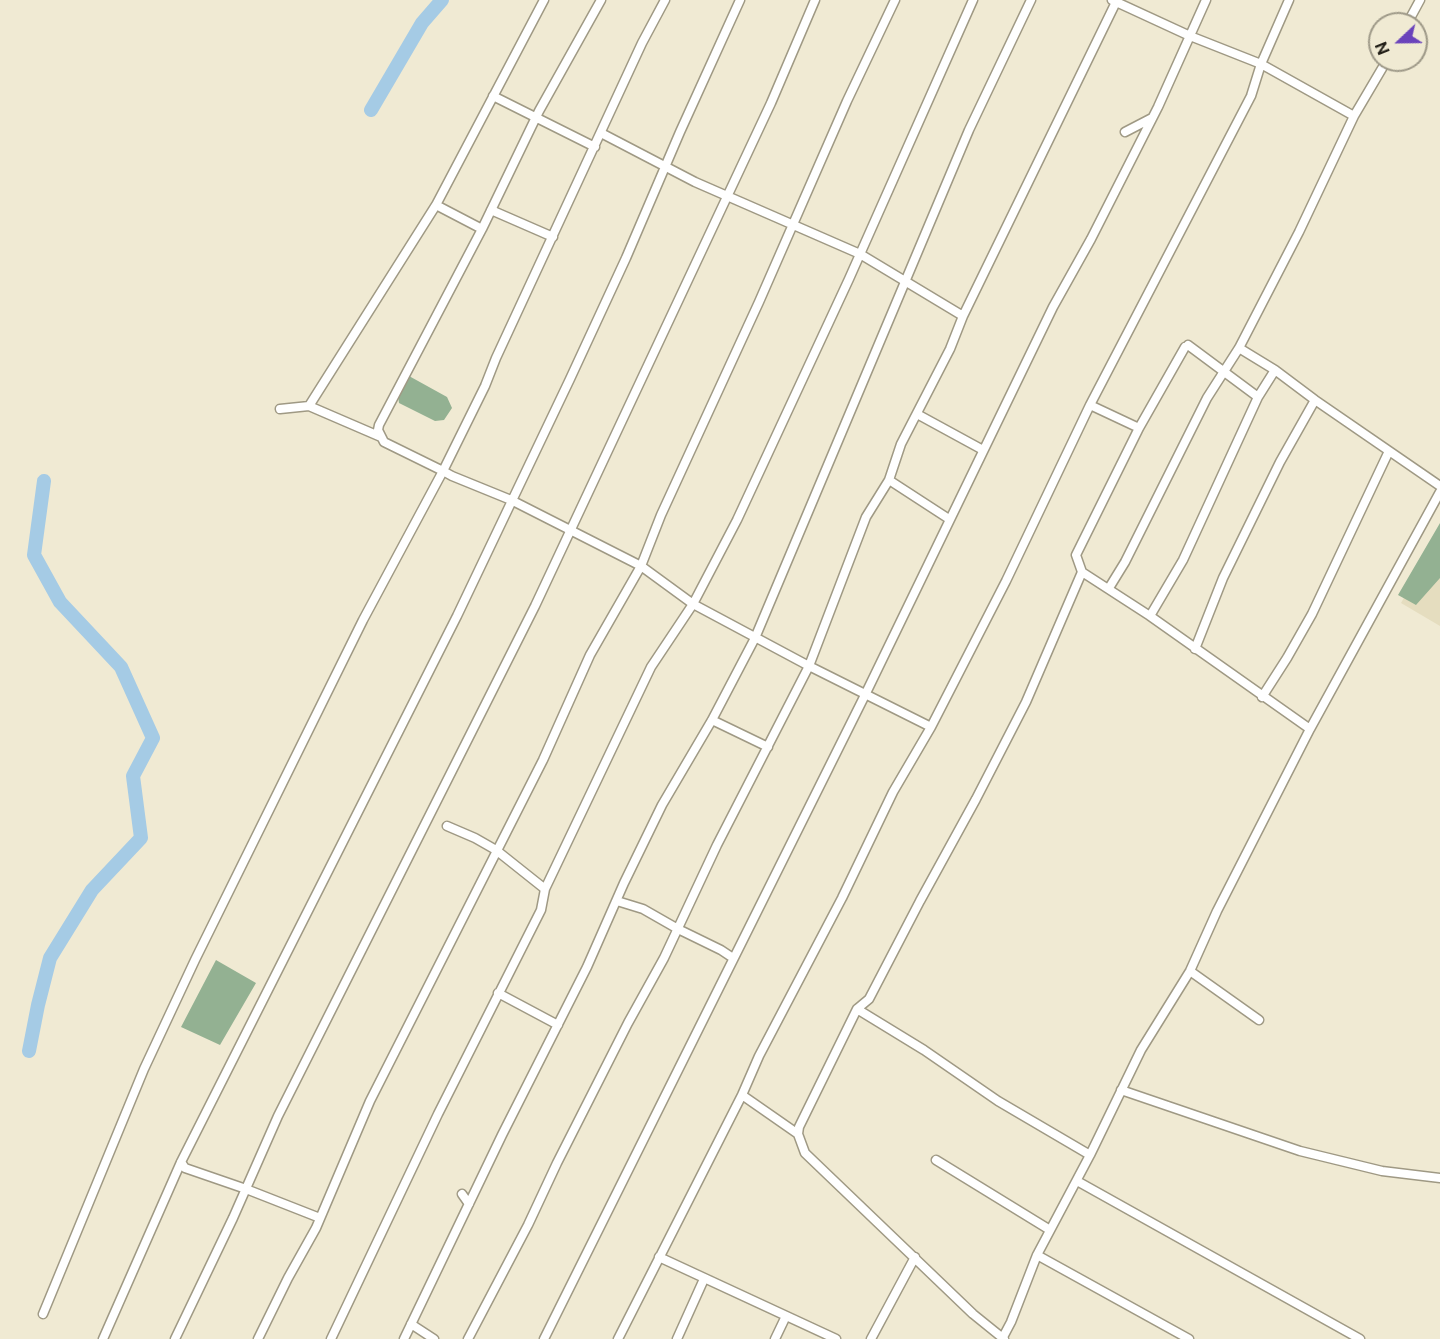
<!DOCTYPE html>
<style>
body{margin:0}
#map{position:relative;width:1440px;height:1339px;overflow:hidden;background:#f0ead3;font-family:"Public Sans",sans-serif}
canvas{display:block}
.north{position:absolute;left:1368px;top:12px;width:60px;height:60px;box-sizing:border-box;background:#f0ead3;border:2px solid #9e9988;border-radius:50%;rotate:248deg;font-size:16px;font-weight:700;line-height:24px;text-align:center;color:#232018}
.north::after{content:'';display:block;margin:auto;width:21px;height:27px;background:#6a43bb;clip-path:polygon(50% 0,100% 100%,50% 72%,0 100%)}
</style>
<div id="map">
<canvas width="1440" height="1339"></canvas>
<div class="north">N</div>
</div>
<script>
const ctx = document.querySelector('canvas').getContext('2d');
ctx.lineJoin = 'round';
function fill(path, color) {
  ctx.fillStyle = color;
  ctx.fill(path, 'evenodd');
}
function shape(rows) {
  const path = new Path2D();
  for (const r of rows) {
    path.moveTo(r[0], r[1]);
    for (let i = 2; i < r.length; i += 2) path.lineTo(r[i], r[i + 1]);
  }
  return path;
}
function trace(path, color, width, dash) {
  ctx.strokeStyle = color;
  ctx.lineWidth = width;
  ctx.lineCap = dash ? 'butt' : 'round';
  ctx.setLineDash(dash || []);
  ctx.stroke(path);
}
fill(shape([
 [1440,534,1440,626,1401,603]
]), '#e5ddbf');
fill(shape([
 [409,376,447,397,452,408,444,420,435,421,399,403,398,396,401,387],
 [1440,523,1440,578,1416,605,1398,595],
 [216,960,256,983,220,1045,181,1027]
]), '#93b192');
trace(shape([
 [371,110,422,23,442,0],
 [29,1051,38,1005,50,958,92,890,141,838,133,776,153,738,121,667,60,602,34,555,44,481]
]), '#a5cbe5', 14);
const street = shape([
 [665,0,642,43,496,358,485,386,443,471,452,476,511,500,641,566,693,604,809,666,931,727],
 [1112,0,1190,36,1261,64,1354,116,1387,60],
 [1407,24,1420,0],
 [493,96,595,147],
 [1125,132,1152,118],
 [601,133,695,182,860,254,963,316],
 [491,210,553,237],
 [482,229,436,205,544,0],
 [1188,345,1258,397],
 [1239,348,1275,370,1315,400,1440,486],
 [1090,405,1139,428],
 [309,406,436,205],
 [280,409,309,406,381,437],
 [917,414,983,450],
 [889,480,949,519],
 [1082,572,1150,616,1310,729],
 [1109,588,1125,562,1207,398,1239,348,1299,232,1354,116],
 [1150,616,1183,560,1258,397,1275,370],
 [1195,649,1223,578,1280,462,1315,400],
 [1262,697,1287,658,1312,614,1389,451],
 [712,720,768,747],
 [447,826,475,838,496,850,545,889],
 [617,901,643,909,678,929,721,950,733,958],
 [1190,971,1259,1020],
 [498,993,558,1025],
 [857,1009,924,1050,998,1101,1090,1155],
 [1121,1090,1300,1151,1382,1171,1440,1178],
 [742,1095,798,1134],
 [936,1160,1050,1230],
 [181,1162,185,1168,246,1189,320,1218],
 [1077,1181,1360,1339],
 [462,1194,469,1204],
 [1037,1255,1189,1339],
 [659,1257,836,1339],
 [43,1314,144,1069,195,960,363,620,443,471,384,442,378,430,379,425,482,229,539,111,601,0],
 [411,1324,434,1339],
 [103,1339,181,1162,457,616,570,379,626,258,680,132,740,0],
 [175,1339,233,1218,278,1116,535,606,771,103,815,0],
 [258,1339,288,1278,316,1228,370,1101,543,760,590,655,641,566,661,515,759,302,847,101,895,0],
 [331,1339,438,1114,541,910,545,889,651,667,693,604,737,520,849,279,973,0],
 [404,1339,502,1135,587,967,624,883,662,805,712,720,755,638,969,130,1031,0],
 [468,1339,528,1225,557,1163,628,1023,664,958,717,845,809,666,866,517,889,480,901,444,950,349,963,316,1117,0],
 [544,1339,866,693,1053,307,1091,239,1158,107,1206,0],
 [618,1339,742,1095,759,1056,842,898,893,792,931,727,1006,581,1090,405,1251,96,1261,64,1289,0],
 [677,1339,704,1279],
 [775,1339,786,1316],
 [871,1339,915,1257],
 [1002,1339,1011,1322,1037,1255,1090,1155,1141,1050,1190,971,1217,911,1310,729,1440,492],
 [1004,1339,973,1314,805,1153,798,1134,799,1127,857,1009,869,999,920,901,976,799,1026,702,1082,572,1076,555,1139,428,1185,347]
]);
trace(street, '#9f9984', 11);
trace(street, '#fff', 8);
</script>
